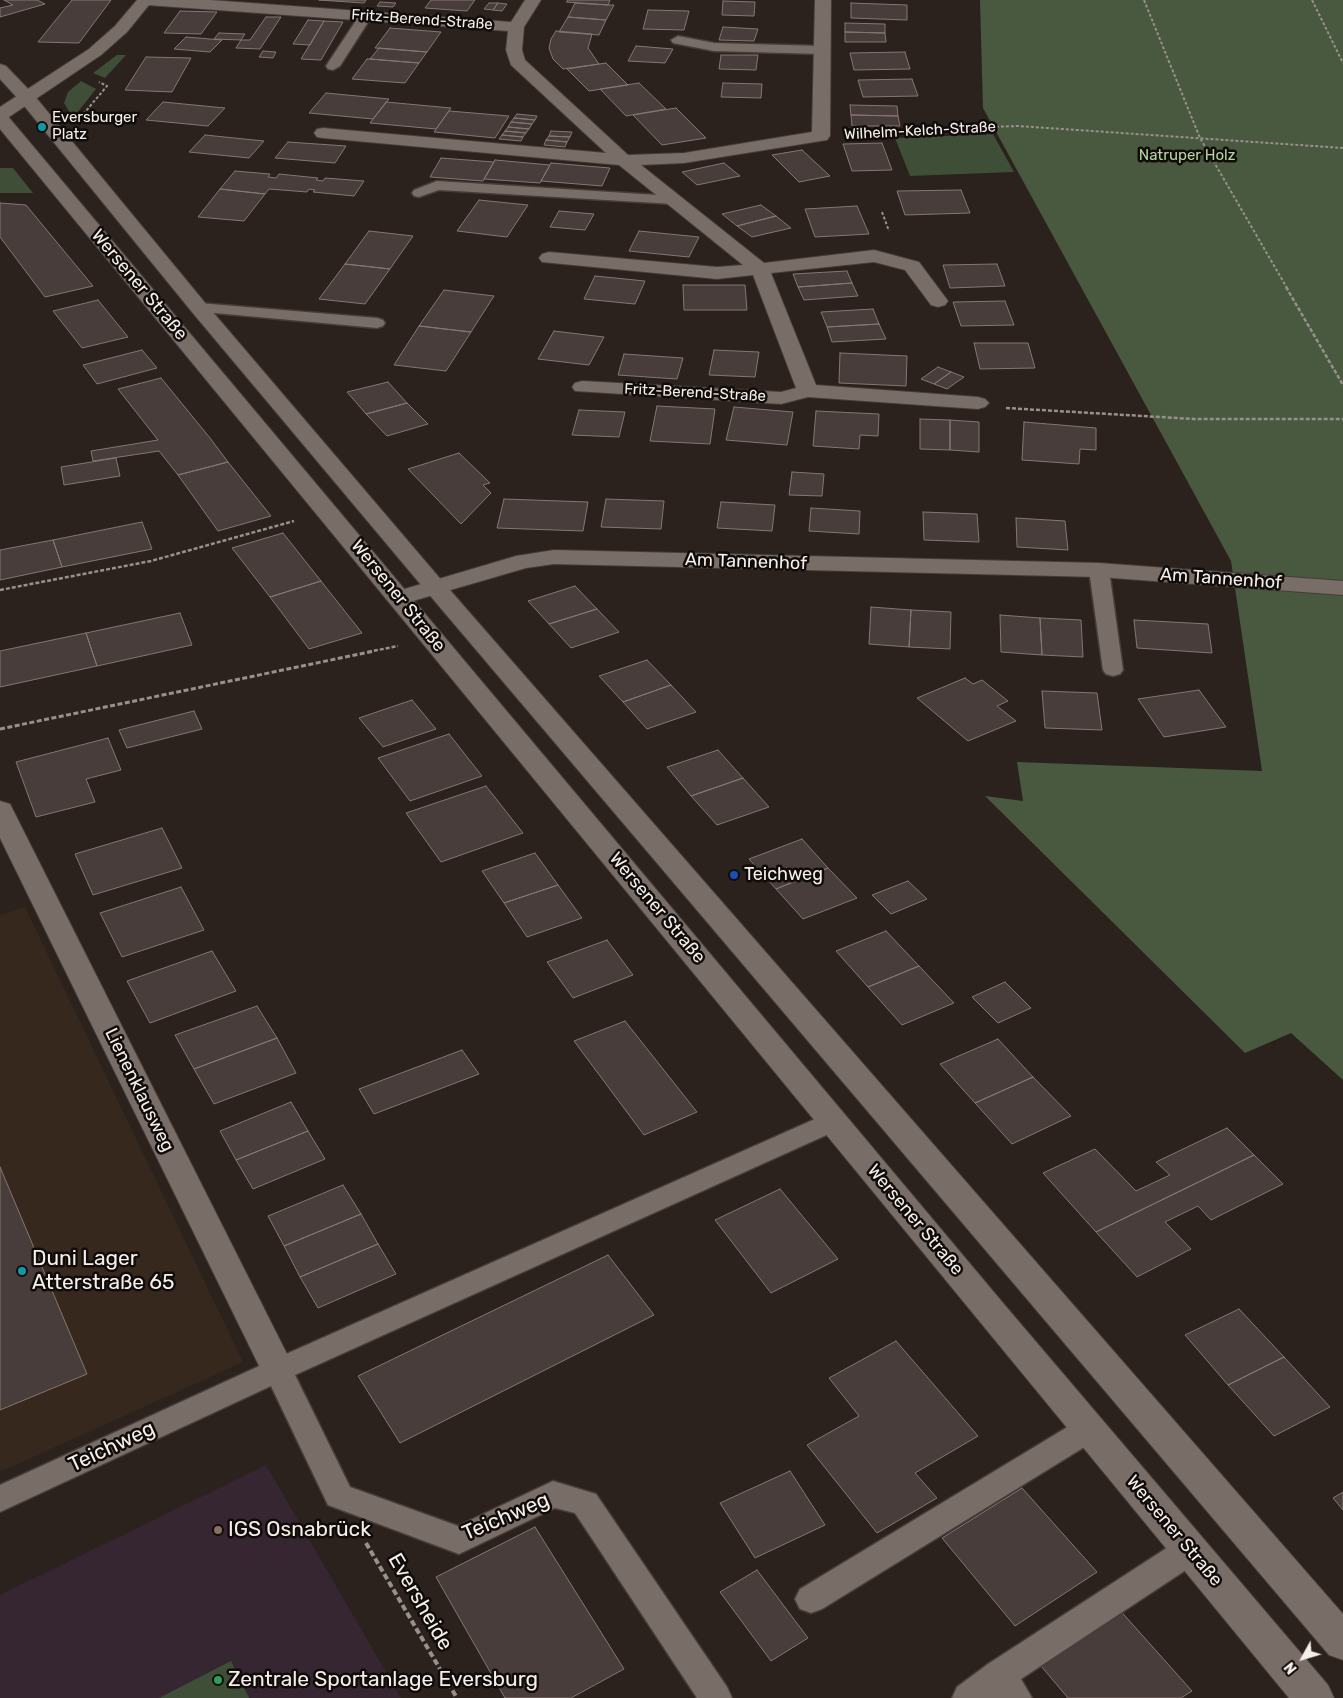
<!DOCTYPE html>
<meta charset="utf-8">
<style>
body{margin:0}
#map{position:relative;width:1343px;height:1698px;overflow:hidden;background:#2b221d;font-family:Rubik,sans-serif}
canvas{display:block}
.north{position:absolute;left:1278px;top:1633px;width:50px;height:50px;-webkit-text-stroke:4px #110c0a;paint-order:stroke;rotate:231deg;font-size:14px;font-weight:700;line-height:20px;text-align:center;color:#f5efeb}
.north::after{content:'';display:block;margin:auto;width:18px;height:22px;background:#f5efeb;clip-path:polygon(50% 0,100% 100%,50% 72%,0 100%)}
</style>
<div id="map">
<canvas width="1343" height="1698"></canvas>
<div class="north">N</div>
</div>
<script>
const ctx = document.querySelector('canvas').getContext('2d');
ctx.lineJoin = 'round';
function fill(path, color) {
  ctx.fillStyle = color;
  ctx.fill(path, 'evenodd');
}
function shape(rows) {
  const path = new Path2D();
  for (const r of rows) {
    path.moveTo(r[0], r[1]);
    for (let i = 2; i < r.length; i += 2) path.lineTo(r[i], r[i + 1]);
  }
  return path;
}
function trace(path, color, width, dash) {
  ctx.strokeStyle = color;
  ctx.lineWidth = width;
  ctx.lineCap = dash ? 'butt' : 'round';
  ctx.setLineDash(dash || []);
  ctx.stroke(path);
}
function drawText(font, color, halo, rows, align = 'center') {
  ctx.font = font + ' Rubik,sans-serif';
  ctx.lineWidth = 5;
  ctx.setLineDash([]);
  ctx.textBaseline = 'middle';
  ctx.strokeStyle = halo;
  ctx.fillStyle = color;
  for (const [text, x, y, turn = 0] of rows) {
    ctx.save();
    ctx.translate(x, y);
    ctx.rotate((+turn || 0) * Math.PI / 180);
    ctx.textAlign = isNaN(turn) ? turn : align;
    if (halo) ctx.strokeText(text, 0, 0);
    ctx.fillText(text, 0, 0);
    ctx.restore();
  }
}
fill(shape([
 [25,907,243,1362,0,1472,0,915]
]), '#37281d');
fill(shape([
 [266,1465,401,1698,0,1698,0,1595]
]), '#352632');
fill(shape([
 [117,55,126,55,105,78,93,73],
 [81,81,96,89,73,118,64,103,68,92],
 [993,134,1014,172,910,176,895,138],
 [0,168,13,168,33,193,0,193],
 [231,1661,249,1698,159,1698]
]), '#3e4e37');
fill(shape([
 [980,0,1343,0,1343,1080,1291,1033,1245,1053,985,796,1023,801,1017,762,1262,771,1231,561,983,108]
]), '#48593f');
const building = shape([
 [4,0,37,0,45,4,0,17,0,8,13,5,4,0],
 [72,0,111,0,79,43,38,42,72,0],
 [319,0,366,0,364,3,319,0],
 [431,0,475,0,467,11,425,8,431,0],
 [568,0,610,0,608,5,566,2,568,0],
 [723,1,755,2,754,16,722,15,723,1],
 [380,2,396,3,393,7,377,6,380,2],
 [489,3,498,3,493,10,484,9,489,3],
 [498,3,507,4,502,11,493,10,498,3],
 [575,3,608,5,614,5,606,20,568,17,575,3],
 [851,3,907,5,907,20,851,18,851,3],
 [648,10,689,11,684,30,643,29,648,10],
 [180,11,217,12,201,34,164,33,180,11],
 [266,17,281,17,260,49,236,48,241,40,250,40,266,17],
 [568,17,606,20,599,35,559,32,568,17],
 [308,20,324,21,310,45,293,44,308,20],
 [324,21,343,22,321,60,301,59,324,21],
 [845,23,885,24,885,33,845,32,845,23],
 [723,27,758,29,754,41,719,40,723,27],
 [390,28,441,32,427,52,375,48,390,28],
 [556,31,592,34,588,48,599,64,563,69,553,59,549,48,551,39,556,31],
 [845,32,885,33,886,42,845,42,845,32],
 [219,33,245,34,241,40,214,39,219,33],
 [186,37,222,40,210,52,174,49,186,37],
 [636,46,673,49,665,63,628,61,636,46],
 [379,48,427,52,419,63,370,59,379,48],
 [263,51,276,52,273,58,259,57,263,51],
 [905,52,910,69,854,70,850,53,905,52],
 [721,55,758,55,756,70,719,69,721,55],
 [146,57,191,58,172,92,125,90,146,57],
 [367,59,370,59,419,63,405,83,352,79,367,59],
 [606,63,628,85,589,91,567,69,606,63],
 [912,79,918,96,863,97,858,80,912,79],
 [639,83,666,109,626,116,600,89,639,83],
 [723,83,762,84,761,98,721,97,723,83],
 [326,93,389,99,373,119,309,113,326,93],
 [163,102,225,108,208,126,146,120,163,102],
 [386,102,451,108,436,129,370,123,386,102],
 [850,105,897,106,898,116,851,115,850,105],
 [676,108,706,138,662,145,633,115,676,108],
 [449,111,509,116,495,138,434,132,449,111],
 [517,114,537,116,535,120,514,118,517,114],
 [851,115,898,116,900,126,852,126,851,115],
 [514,118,535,120,532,124,511,122,514,118],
 [511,122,532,124,529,129,508,127,511,122],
 [508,127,529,129,526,133,505,131,508,127],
 [505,131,526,133,523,137,502,135,505,131],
 [551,131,572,132,570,137,549,136,551,131],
 [205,135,264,141,249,158,189,152,205,135],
 [502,135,523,137,521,141,499,139,502,135],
 [549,136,570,137,567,142,546,140,549,136],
 [546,140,567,142,565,147,544,145,546,140],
 [288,142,346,146,335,163,275,158,288,142],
 [882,143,892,170,852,171,843,144,882,143],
 [802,150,830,176,799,182,772,155,802,150],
 [441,158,494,162,483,181,430,177,441,158],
 [495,160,550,165,540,183,484,179,495,160],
 [551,163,610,168,602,186,541,181,551,163],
 [724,163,740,176,697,185,682,172,724,163],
 [235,171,270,174,268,177,276,178,279,174,318,178,316,180,323,181,325,178,364,181,354,196,313,192,315,190,309,189,307,192,269,189,265,194,220,189,235,171],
 [220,189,265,194,244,221,198,217,220,189],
 [961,190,970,213,905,215,897,191,961,190],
 [479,200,528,205,507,237,457,231,479,200],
 [0,203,26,205,93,286,45,297,0,237,0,203],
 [761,205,776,216,737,226,722,214,761,205],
 [857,206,869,234,815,237,805,209,857,206],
 [559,211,594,214,585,230,550,227,559,211],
 [776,216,791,228,752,237,737,226,776,216],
 [369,231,413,236,390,269,345,264,369,231],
 [639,231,699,237,689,257,629,251,639,231],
 [345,264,390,269,365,304,319,299,345,264],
 [997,264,1005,286,950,288,943,265,997,264],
 [847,271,852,283,798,287,793,274,847,271],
 [595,276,645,281,635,304,584,299,595,276],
 [852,283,858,296,804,300,798,287,852,283],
 [683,285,745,285,747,310,684,310,683,285],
 [444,290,494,296,471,332,419,326,444,290],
 [98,300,128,337,82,348,53,311,98,300],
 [1005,301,1014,325,961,326,953,302,1005,301],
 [873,309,879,324,827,327,821,312,873,309],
 [879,324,886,339,832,342,827,327,879,324],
 [419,326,471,332,446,371,394,365,419,326],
 [554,331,604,337,589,365,538,359,554,331],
 [974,343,1028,343,1035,368,980,369,974,343],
 [142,350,157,368,97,384,83,365,142,350],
 [714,350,759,352,755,377,709,375,714,350],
 [840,353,907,356,906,386,839,383,840,353],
 [624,354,683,358,677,379,618,375,624,354],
 [938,367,951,372,934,384,921,379,938,367],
 [951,372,964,377,947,389,934,384,951,372],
 [161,378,210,438,228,462,178,475,159,451,93,461,91,451,158,440,118,389,161,378],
 [388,382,407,403,366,414,347,392,388,382],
 [407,403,428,424,387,436,366,414,407,403],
 [657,406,715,409,710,444,650,441,657,406],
 [734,407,793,412,787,445,726,440,734,407],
 [579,410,625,412,619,437,572,435,579,410],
 [816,411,879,414,878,436,860,435,859,449,813,446,816,411],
 [920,419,950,420,950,450,920,449,920,419],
 [950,420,979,422,979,452,950,450,950,420],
 [1024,422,1096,428,1096,450,1080,449,1079,464,1022,460,1024,422],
 [459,453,490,483,483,485,491,493,461,524,408,469,459,453],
 [116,458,120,476,64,485,61,467,116,458],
 [228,462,271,516,218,531,178,475,228,462],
 [792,472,824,474,822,496,789,495,792,472],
 [504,499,588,502,583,531,497,528,504,499],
 [606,499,664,501,661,529,601,527,606,499],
 [721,502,775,505,772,531,717,528,721,502],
 [811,508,860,511,859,534,809,531,811,508],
 [923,512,977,514,979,542,924,540,923,512],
 [1016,518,1065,521,1068,550,1017,547,1016,518],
 [142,522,152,549,62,567,53,540,142,522],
 [283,533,321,581,270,597,232,548,283,533],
 [53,540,62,567,0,580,0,550,53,540],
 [321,581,362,633,309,649,270,597,321,581],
 [575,586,597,609,549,624,528,601,575,586],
 [871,607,911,610,909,647,869,644,871,607],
 [597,609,619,632,571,648,549,624,597,609],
 [911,610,951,612,950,649,909,647,911,610],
 [180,613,192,645,97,666,86,633,180,613],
 [1000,615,1040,618,1042,655,1001,652,1000,615],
 [1040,618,1081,620,1083,657,1042,655,1040,618],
 [1134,620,1208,624,1212,653,1137,648,1134,620],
 [86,633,97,666,0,687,0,651,86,633],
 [647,660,671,685,623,702,599,676,647,660],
 [965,678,973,684,982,680,1008,701,997,706,1016,721,968,741,917,698,965,678],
 [671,685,696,712,647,729,623,702,671,685],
 [1199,690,1226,727,1164,737,1138,699,1199,690],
 [1042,691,1097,693,1102,730,1045,728,1042,691],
 [412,700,436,729,383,747,359,718,412,700],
 [194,711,202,729,127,748,119,730,194,711],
 [449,734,482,776,410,801,378,758,449,734],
 [108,738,121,770,86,779,95,802,36,817,16,762,108,738],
 [718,750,743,778,691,796,667,767,718,750],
 [743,778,769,807,717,825,691,796,743,778],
 [486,786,523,833,441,862,406,813,486,786],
 [162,828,182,868,93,895,75,854,162,828],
 [802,839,828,868,776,889,749,859,802,839],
 [535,853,558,885,504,903,482,871,535,853],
 [828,868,857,898,803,919,776,889,828,868],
 [908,881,927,899,891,914,872,895,908,881],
 [558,885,582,918,527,937,504,903,558,885],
 [181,887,204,930,122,957,100,913,181,887],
 [886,931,919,966,868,987,836,951,886,931],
 [607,940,633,975,573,998,547,962,607,940],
 [212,951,236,991,150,1023,127,981,212,951],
 [919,966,954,1003,902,1025,868,987,919,966],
 [1005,982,1031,1008,998,1023,972,997,1005,982],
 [257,1006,277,1038,194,1069,175,1035,257,1006],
 [625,1021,697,1112,644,1135,574,1041,625,1021],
 [277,1038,296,1073,214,1104,194,1069,277,1038],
 [998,1039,1033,1077,975,1103,940,1064,998,1039],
 [462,1050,479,1074,374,1114,359,1089,462,1050],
 [1033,1077,1071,1116,1012,1144,975,1103,1033,1077],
 [291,1102,308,1131,236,1160,220,1131,291,1102],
 [1227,1128,1254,1155,1096,1232,1043,1173,1095,1149,1136,1191,1170,1175,1156,1162,1227,1128],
 [308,1131,325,1159,253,1189,236,1160,308,1131],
 [1254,1155,1283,1184,1211,1220,1198,1206,1165,1222,1191,1249,1137,1277,1096,1232,1254,1155],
 [0,1167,87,1374,0,1410,0,1167],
 [343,1185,361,1214,284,1246,268,1216,343,1185],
 [780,1189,838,1259,771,1293,715,1220,780,1189],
 [361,1214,378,1244,300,1277,284,1246,361,1214],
 [378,1244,396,1274,318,1308,300,1277,378,1244],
 [608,1255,654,1315,400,1443,358,1376,608,1255],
 [1239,1309,1284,1357,1228,1385,1185,1335,1239,1309],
 [896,1341,978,1436,915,1473,937,1498,877,1533,807,1445,859,1416,829,1378,896,1341],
 [1284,1357,1330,1407,1274,1436,1228,1385,1284,1357],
 [790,1471,825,1525,755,1558,720,1503,790,1471],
 [1022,1488,1097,1572,1015,1626,942,1538,1022,1488],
 [1343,1492,1343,1510,1333,1498,1343,1492],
 [535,1527,624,1669,571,1698,505,1698,436,1577,535,1527],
 [757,1570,808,1638,771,1661,720,1592,757,1570],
 [1117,1607,1192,1691,1181,1698,1068,1698,1036,1660,1117,1607]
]);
fill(building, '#493d3b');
trace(building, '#847673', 1);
const service = shape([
 [366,12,372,16,340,66,333,70,328,69,326,66,361,13,366,12],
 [678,36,714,43,821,46,828,50,821,54,714,51,673,43,671,40,678,36],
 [437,181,673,196,678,197,680,200,678,203,673,204,439,190,419,197,414,196,412,193,414,190,437,181],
 [199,303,377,318,383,320,385,323,383,326,377,328,193,311,191,308,193,305,199,303],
 [1099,564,1106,566,1109,570,1123,670,1120,674,1113,676,1106,674,1103,670,1089,570,1092,566,1099,564],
 [833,1111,842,1114,846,1121,842,1128,295,1375,350,1487,458,1526,553,1481,596,1494,727,1687,732,1698,697,1698,575,1513,555,1508,459,1554,328,1505,271,1386,0,1512,0,1485,268,1362,833,1111],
 [1089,1416,1099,1420,1104,1429,1099,1438,822,1609,811,1613,800,1609,795,1599,800,1589,1079,1420,1089,1416],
 [1190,1536,1201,1540,1205,1550,1201,1560,1021,1679,1032,1698,952,1698,957,1687,988,1664,1179,1540,1190,1536]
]);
const minor = shape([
 [139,0,210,0,511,22,525,0,541,0,524,27,522,50,525,60,628,155,684,153,812,132,815,0,831,0,830,136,827,140,684,163,641,165,764,263,874,250,919,262,948,301,945,305,938,307,931,305,905,270,874,262,771,273,816,385,978,397,985,399,989,403,985,407,978,409,808,397,781,404,575,391,572,387,575,383,582,381,781,392,796,388,753,275,717,279,542,262,539,258,542,254,549,252,717,267,743,265,619,165,323,138,317,137,314,133,317,129,323,128,606,153,511,65,506,50,508,31,147,5,142,3,139,0],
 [554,550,1099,563,1343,581,1343,595,1099,577,554,564,526,568,399,605,391,603,387,598,391,593,516,556,554,550],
 [0,801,10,804,13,810,290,1360,295,1370,290,1380,278,1385,266,1380,0,838,0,801]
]);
const tertiary = shape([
 [137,0,153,0,127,32,101,55,6,119,0,120,0,107,89,49,115,26,137,0]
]);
const secondary = shape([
 [0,64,6,66,33,94,206,304,443,582,1343,1614,1343,1660,1329,1655,427,592,192,312,21,102,0,79,0,64],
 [0,113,6,114,1003,1303,1328,1685,1334,1698,1289,1698,0,129,0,113]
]);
trace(service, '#463d39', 3);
trace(minor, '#463d39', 2);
trace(tertiary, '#463d39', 2);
trace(secondary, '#463d39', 2);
trace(shape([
 [1144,0,1200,138,1287,288],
 [1312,0,1343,63],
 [80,118,107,86,99,82],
 [851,132,1018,126,1343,148],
 [882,212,889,231]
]), '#97908c', 2, [3, 2]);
trace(shape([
 [1286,287,1343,385],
 [1006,408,1194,419,1343,419],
 [0,590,151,561,294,521],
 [368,652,398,646]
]), '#97908c', 2.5, [4, 2]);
trace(shape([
 [0,729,374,651]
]), '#97908c', 3, [5, 2.5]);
trace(shape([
 [366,1543,457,1698]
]), '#97908c', 4, [6, 3]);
fill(service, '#796d67');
fill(minor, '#796d67');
fill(tertiary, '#796d67');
fill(secondary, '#796d67');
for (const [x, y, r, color] of [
 [42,127,5,"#0f9aa8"],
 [734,875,5,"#1a4fb4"],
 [22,1271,5,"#0f9aa8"],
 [218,1530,5,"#8d6e63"],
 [218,1680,5,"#2e9e5b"]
]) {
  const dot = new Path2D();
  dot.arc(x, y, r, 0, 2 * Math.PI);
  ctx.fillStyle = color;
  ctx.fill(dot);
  trace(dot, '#110c0a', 2);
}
drawText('15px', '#f5efeb', '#110c0a', [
 ["Fritz-Berend-Straße",422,20,4],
 ["Wilhelm-Kelch-Straße",920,131,-3],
 ["Fritz-Berend-Straße",695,393,3]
]);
drawText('15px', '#f5efeb', '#110c0a', [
 ["Eversburger",52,118],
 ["Platz",52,135]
], 'left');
drawText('15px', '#b4d6a4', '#110c0a', [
 ["Natruper Holz",1187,156]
]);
drawText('18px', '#f5efeb', '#110c0a', [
 ["Wersener Straße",139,285,50],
 ["Am Tannenhof",746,562,2],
 ["Am Tannenhof",1221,579,4],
 ["Wersener Straße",398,596,51],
 ["Wersener Straße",657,908,50],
 ["Lienenklausweg",139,1090,64],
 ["Wersener Straße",915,1220,50],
 ["Wersener Straße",1174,1531,50]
]);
drawText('18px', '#f5efeb', '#110c0a', [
 ["Teichweg",744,875]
], 'left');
drawText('21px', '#f5efeb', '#110c0a', [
 ["Duni Lager",32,1259],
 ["Atterstraße 65",32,1283],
 ["IGS Osnabrück",228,1530],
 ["Zentrale Sportanlage Eversburg",228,1680]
], 'left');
drawText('21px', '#f5efeb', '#110c0a', [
 ["Teichweg",112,1447,-25],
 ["Teichweg",506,1517,-23],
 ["Eversheide",420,1602,60]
]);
</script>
